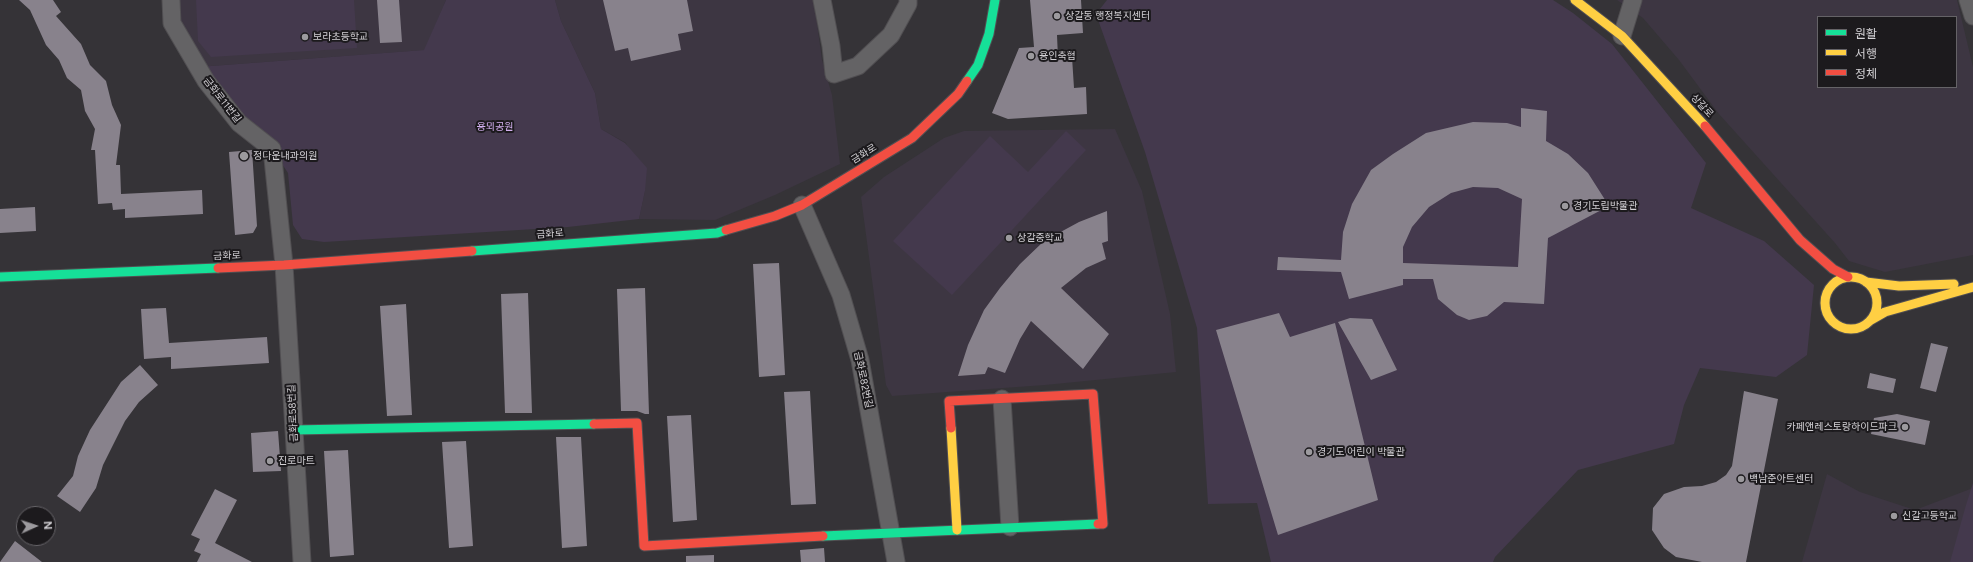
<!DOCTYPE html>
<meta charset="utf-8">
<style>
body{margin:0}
#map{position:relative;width:1973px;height:562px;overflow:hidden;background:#353337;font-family:Figtree,"Noto Sans KR",sans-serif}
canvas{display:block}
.legend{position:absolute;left:1817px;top:16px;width:140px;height:72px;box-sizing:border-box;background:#1c1a1d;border:1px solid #656367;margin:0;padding:5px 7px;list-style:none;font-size:12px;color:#d3d1d5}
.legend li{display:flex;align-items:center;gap:8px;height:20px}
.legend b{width:20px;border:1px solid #656367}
.north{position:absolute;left:16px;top:506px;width:40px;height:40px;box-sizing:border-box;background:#1c1a1d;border:1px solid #656367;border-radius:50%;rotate:87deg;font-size:11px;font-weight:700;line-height:16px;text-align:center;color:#d3d1d5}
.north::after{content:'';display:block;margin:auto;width:14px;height:18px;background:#9c9a9e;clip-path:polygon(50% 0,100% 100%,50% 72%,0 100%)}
</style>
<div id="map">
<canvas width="1973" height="562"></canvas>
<ul class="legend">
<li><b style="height:5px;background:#16e098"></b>원활</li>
<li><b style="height:5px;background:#ffcf43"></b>서행</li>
<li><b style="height:5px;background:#f24e42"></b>정체</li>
</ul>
<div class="north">N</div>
</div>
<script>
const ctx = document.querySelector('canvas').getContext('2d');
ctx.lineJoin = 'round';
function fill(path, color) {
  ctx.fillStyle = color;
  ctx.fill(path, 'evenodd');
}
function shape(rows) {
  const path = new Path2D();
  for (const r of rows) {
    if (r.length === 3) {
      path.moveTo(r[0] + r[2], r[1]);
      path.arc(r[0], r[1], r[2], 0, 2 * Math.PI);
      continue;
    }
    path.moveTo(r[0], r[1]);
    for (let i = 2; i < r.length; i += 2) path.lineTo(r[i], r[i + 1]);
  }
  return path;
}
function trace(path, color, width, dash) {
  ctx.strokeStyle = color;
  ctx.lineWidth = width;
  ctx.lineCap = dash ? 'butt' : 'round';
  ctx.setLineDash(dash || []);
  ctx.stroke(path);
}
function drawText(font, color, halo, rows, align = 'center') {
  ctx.font = font + ' Figtree,"Noto Sans KR",sans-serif';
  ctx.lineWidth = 4;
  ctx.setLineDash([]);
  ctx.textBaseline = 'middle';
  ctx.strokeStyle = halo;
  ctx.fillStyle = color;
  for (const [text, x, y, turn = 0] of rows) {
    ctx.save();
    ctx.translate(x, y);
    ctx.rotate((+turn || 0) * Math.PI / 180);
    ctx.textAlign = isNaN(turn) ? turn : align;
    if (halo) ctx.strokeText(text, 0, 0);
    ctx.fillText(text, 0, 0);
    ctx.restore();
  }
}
fill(shape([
 [171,0,446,0,425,50,198,67],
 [555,0,814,0,822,60,832,95,840,164,775,195,715,220,639,219,645,191,626,143,601,129,595,93,561,21],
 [1617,0,1957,0,1973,67,1973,255,1885,272,1849,261,1835,243,1719,114,1679,60,1643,18],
 [1818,17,1956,17,1956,87,1818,87],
 [1115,129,1142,191,1170,314,1176,372,1045,385,892,396,886,385,861,197,884,177,944,138,964,131],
 [1827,474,1860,492,1915,510,1973,488,1973,562,1802,562]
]), '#3d3642');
fill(shape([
 [196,0,354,0,357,48,211,57,198,41],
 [446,0,555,0,561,21,595,93,601,129,625,143,647,168,645,191,639,219,568,227,324,242,302,239,293,225,288,173,272,149,198,67,424,50],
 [1107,0,1553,0,1573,13,1612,44,1706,163,1691,208,1764,241,1814,285,1807,355,1776,377,1700,368,1684,405,1674,444,1578,470,1495,557,1493,562,1271,562,1257,503,1208,504,1197,328,1145,152,1096,14],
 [1066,131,1086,150,952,295,893,241,990,136,1028,172],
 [1973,483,1973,562,1950,562,1966,505]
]), '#44394d');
fill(shape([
 [19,0,53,0,61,12,56,16,81,44,90,65,106,81,112,105,121,125,116,165,120,165,121,194,202,190,203,214,125,218,125,209,113,210,112,203,98,204,95,150,91,150,95,129,85,111,81,90,67,78,59,60,46,45,30,10],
 [377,0,399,0,402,42,380,43],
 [603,0,687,0,693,31,678,34,681,50,631,61,628,48,615,51],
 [1030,0,1081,0,1083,33,1057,35,1058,58,1072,57,1074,88,1086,87,1087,114,1008,119,992,113,1019,48,1034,47],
 [1521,108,1547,111,1546,141,1568,154,1588,173,1609,206,1548,238,1544,304,1504,302,1487,316,1469,320,1457,315,1438,299,1433,279,1403,279,1403,285,1349,299,1341,272,1277,270,1278,257,1341,260,1343,232,1352,204,1371,170,1393,154,1426,133,1473,122,1507,123,1521,127],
 [1473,187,1498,188,1522,199,1518,267,1403,263,1403,247,1412,227,1429,207,1451,193],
 [252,150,257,226,253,233,235,235,229,152],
 [35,207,36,231,0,233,0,209],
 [1107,211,1108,241,1102,243,1106,259,1086,268,1061,288,1109,334,1083,369,1031,321,1020,339,1005,373,988,367,985,374,958,376,968,345,984,310,1000,288,1020,264,1044,241,1079,222],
 [779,263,785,375,759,377,753,264],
 [645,288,649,414,645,414,637,411,621,411,617,289],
 [528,293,532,413,505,413,501,294],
 [406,304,412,415,387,416,380,306],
 [166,308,169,343,267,337,269,363,171,369,171,357,144,359,141,309],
 [1279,313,1290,337,1335,323,1378,500,1278,535,1216,330],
 [1350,318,1372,319,1397,370,1371,380,1338,322],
 [1931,343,1948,347,1936,392,1920,388],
 [140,365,158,385,139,402,125,421,103,465,96,488,80,512,57,496,73,476,78,456,90,430,121,382],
 [1870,373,1896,379,1893,393,1867,388],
 [810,391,816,504,791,505,784,392],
 [1744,391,1778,399,1746,562,1702,562,1676,557,1664,548,1652,530,1653,508,1664,494,1684,487,1702,486,1716,482,1726,475,1732,466],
 [1897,414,1930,421,1925,445,1871,434,1874,418],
 [691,415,697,520,673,522,667,416],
 [278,431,281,471,253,472,251,433],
 [556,437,581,437,587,546,562,548],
 [466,441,473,546,449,548,442,442],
 [348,450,354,555,330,557,324,451],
 [215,489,237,500,215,543,252,562,197,562,201,554,194,551,200,539,191,535],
 [15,541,42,562,0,562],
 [824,548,825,562,801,562,800,550],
 [714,555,714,562,686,562,686,556]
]), '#88828c');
const street = shape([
 [171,0,172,23,206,81,239,123,272,149,284,265,302,562],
 [822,0,831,46,834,74,858,66,891,35,908,4,908,0],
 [1968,0,1973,16],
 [1622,36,1633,0],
 [802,205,841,295,860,360,896,562],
 [1002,399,1010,527]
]);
const fast = shape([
 [967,81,978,65,989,34,995,0],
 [472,251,717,233,726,230],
 [0,277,218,268],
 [294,430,594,424],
 [823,536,1098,524]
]);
const slow = shape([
 [1575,0,1622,36,1705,126],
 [1851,303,26],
 [1866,282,1899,286,1954,284],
 [1871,320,1885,312,1973,287],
 [951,428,957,530]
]);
const jam = shape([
 [1705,126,1800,240,1833,269,1848,277],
 [726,230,775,216,802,205,912,138,958,94,967,81],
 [218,268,284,265,472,251],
 [594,424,637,423,644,546,823,536],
 [951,428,949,401,1093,394,1103,524,1098,524]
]);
trace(street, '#514f52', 19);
trace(fast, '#514f52', 11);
trace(slow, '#514f52', 11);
trace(jam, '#514f52', 11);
trace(street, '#646365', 17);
trace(fast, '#16e098', 9);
trace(slow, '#ffcf43', 9);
trace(jam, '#f24e42', 9);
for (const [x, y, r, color] of [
 [1057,16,4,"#9c9a9e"],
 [305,37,4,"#9c9a9e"],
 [1031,56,4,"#9c9a9e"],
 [244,156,5,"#9c9a9e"],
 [1565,206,4,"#9c9a9e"],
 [1009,238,4,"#9c9a9e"],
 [1905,427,4,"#9c9a9e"],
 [1309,452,4,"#9c9a9e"],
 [270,461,4,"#9c9a9e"],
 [1741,479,4,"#9c9a9e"],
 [1894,516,4,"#9c9a9e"]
]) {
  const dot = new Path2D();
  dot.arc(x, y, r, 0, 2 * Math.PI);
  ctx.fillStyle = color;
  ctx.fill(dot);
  trace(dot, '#1c1a1d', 1.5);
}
drawText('10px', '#d3d1d5', '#1c1a1d', [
 ["상갈동 행정복지센터",1065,16],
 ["보라초등학교",313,37],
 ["용인축협",1039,56],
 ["정다운내과의원",253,156],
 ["경기도립박물관",1573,206],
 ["상갈중학교",1017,238],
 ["카페앤레스토랑하이드파크",1897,427,"right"],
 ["경기도 어린이 박물관",1317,452],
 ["진로마트",278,461],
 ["백남준아트센터",1749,479],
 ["신갈고등학교",1902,516]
], 'left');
drawText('10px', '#d3d1d5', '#1c1a1d', [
 ["금화로11번길",222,100,52],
 ["상갈로",1702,106,48],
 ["금화로",864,154,-32],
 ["금화로",550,234,-4],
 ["금화로",227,256,-2],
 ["금화로82번길",863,380,78],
 ["금화로58번길",293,413,-93]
]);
drawText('10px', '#d2afee', '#1c1a1d', [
 ["용뫼공원",495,127]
]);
</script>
